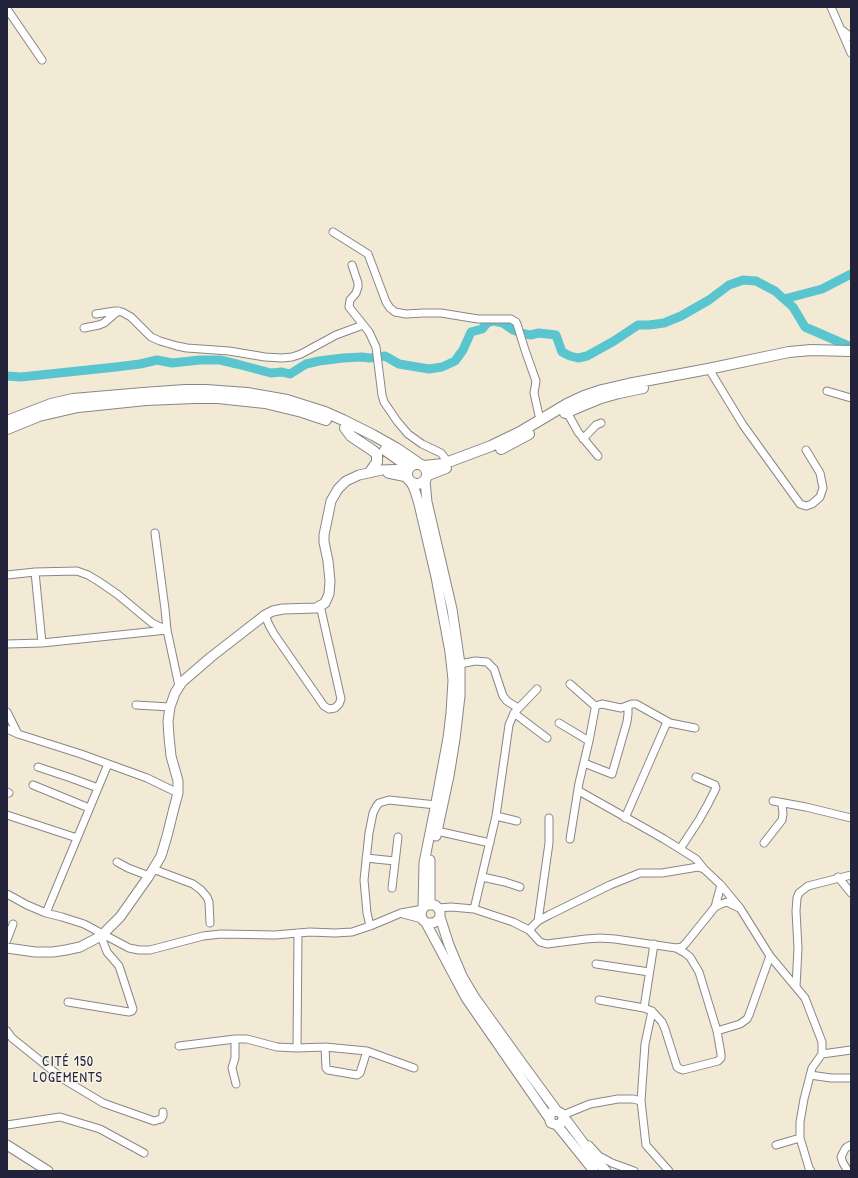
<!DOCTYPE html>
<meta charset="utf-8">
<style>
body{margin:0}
#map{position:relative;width:858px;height:1178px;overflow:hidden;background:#f3ead5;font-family:"Patrick Hand",sans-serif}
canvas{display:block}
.frame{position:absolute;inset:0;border:8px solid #22223b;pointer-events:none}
</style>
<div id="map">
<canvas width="858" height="1178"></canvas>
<div class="frame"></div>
</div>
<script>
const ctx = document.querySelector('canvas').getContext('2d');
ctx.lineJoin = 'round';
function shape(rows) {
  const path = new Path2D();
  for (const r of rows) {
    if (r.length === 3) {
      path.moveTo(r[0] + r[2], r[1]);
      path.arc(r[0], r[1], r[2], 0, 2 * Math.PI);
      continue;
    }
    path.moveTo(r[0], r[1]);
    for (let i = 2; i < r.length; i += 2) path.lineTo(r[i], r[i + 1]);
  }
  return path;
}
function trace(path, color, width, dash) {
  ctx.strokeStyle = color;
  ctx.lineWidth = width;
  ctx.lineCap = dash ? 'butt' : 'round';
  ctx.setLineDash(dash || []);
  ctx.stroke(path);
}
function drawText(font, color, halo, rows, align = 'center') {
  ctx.font = font + ' "Patrick Hand",sans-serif';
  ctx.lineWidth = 3;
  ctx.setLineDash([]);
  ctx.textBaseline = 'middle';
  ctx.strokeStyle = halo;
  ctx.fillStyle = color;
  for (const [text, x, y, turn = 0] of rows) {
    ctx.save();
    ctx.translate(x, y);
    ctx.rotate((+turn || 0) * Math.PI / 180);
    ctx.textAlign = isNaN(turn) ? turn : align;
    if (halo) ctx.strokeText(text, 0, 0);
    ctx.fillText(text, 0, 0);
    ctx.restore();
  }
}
trace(shape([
 [784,299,822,289,851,274],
 [7,376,21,377,116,367,140,364,157,360,172,363,200,360,220,360,237,364,271,373,282,372,290,374,306,364,319,361,343,358,362,357,370,358,385,356,399,364,429,369,442,367,455,361,463,350,471,332,482,329,487,323,494,321,503,323,513,330,522,333,530,335,539,333,556,335,562,352,570,356,578,358,587,356,614,341,638,325,649,325,664,323,681,316,709,300,729,285,743,280,756,281,775,291,793,307,805,327,851,347]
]), '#58c5cf', 9);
const minor = shape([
 [831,7,851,53],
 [7,9,42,60],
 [842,30,851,37],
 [333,232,368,254,386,302,390,308,395,312,406,314,423,313,441,313,478,319,511,319,516,322,517,324,525,350,536,381,534,393,540,420],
 [352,265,358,283,358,287,356,293,350,300,349,307,369,332,376,347,382,395,384,402,397,421,408,434,422,444,441,453,448,462],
 [96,314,115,311,122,312,131,317,151,337,160,341,177,346,187,348,229,351,265,357,282,358,292,357,301,354,336,335,363,325],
 [84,328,99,325,104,323,118,311],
 [712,374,743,425,800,504,806,506,812,504,820,497,823,488,820,473,806,450],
 [827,391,851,398],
 [567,412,578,432,598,456],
 [583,439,596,425,601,423],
 [35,572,42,643],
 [7,575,35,572,77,571,88,575,98,581,117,594,152,623,167,630,179,686],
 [265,615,269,625,274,634,324,706,329,709,335,708,339,704,341,699,320,605],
 [7,644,42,643,167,630,165,609,155,533],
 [460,664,475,661,487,662,494,669,503,696,507,701,518,708],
 [570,684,595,706,595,709,589,741],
 [136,705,170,707],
 [595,706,602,704,621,708,632,704,636,704,670,723,695,728],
 [7,712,18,734],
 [514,713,547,738],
 [559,723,589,741,579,783,570,839],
 [7,729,18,734,81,754,147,778,178,793],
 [584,763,612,774,627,722,628,714,628,706],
 [38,767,71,778,98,788],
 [33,785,89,808],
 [579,791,664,839,696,859,704,869,721,885,740,908,770,956,805,998,822,1042,822,1054,812,1068,804,1099,800,1122,800,1138,809,1168,811,1171],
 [7,792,9,793],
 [773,801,806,807,851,818],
 [7,815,77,838],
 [496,816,517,821],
 [625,818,667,722],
 [437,831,490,843],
 [764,843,782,820,783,814,782,804],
 [680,849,699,820,708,804,716,788,715,785,696,777],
 [366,858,395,861],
 [117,862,128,868,149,876],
 [153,869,193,884,201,890,207,897,209,902,210,923],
 [482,877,505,882,520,887],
 [838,877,851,893],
 [721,885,715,907,721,904,727,902,737,907],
 [392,888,398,837],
 [7,894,27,905,46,913,62,917,84,924,129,948,139,950,150,950,203,936,221,934,275,935,310,932,335,933,352,932,370,926,401,913,423,909],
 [438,908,451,907,474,909,513,922,529,930,538,921,549,915,610,885,640,873,662,873,698,867,704,869],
 [474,909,496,816,509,725,514,713,537,689],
 [46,913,108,764],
 [403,914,422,919],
 [538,921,549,843,549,818],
 [370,926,367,913,364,880,369,833,373,813,376,807,379,803,389,800,436,805],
 [529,930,540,942,547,944,586,939,600,938,615,939,676,948,682,947,686,943,715,907],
 [7,940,13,924],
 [596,964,649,972],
 [796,987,798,948,796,911,797,898,799,893,808,886,851,875],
 [599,1000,644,1008,652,1011,662,1022,665,1029,677,1067,680,1069,683,1070,718,1061,721,1058,721,1054,717,1031,699,972,690,957,685,953,676,948],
 [68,1002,129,1012,132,1011,133,1009,119,966,107,952,101,936],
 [644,1008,654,944],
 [652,1011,645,1044,641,1101,646,1145,669,1171],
 [7,1031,12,1038,63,1079,103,1103,154,1121,161,1119,163,1116,163,1112],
 [717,1031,740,1024,747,1019,749,1015,770,956],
 [235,1039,235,1058,232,1068,236,1084],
 [179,1046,235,1039,247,1039,277,1047,297,1048,325,1047,367,1051,414,1068],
 [325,1047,326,1068,328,1070,357,1075,360,1073,367,1051],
 [297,1048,298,933],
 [822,1054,851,1050],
 [810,1075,831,1078,851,1078],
 [563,1115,590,1104,618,1099,633,1099,641,1101],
 [7,1125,60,1117,100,1129,144,1153],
 [589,1145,599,1156,612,1163,634,1171],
 [776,1145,800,1138],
 [848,1171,843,1163,841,1157,845,1149,847,1147,851,1145]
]);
const major = shape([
 [388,473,407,477],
 [425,481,427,502,452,609,460,664,460,696,455,739,449,776,436,836],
 [411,482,415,491,419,504,436,577,450,652,453,680,451,713,448,738,434,813,424,863,423,908],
 [430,860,430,905],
 [440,917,449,945,462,976,475,998,521,1062,557,1111],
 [426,923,433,923,437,921,440,917,440,912,438,908,435,905,427,905,423,908,421,913,422,919,426,923,466,998,549,1118],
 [7,948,35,952,53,952,66,950,80,947,101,936,120,917,149,876,161,856,167,836,174,808,178,793,178,781,171,756,169,737,168,721,170,707,175,693,182,682,211,657,265,615,273,611,283,609,316,608,325,603,329,594,330,581,328,561,324,542,324,535,331,501,338,489,346,481,359,475,382,470,408,469],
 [564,1117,593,1156,606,1171],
 [557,1125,561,1123,564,1117,561,1113,557,1111,552,1112,550,1115,550,1121,551,1123,557,1125,594,1171],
 [7,1145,48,1171]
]);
const highway = shape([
 [565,413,601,398,619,393,643,388],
 [7,421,51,404,73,399,143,393,185,390,206,390,247,393,287,400,325,412,343,420,373,435,396,448,418,463],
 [345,428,351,436,372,450,377,454,377,462,370,472],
 [7,429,39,416,78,407,146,400,194,398,218,398,265,403,302,412,326,420],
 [501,449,529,434],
 [385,450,409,467],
 [417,474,10],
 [424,466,443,464,491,446,520,432,567,404,584,396,602,390,628,384,708,369,789,352,811,350,851,351],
 [428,475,446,468]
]);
trace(minor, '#8a8688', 9);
trace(major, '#8a8688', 11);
trace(highway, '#8a8688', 12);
trace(minor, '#fff', 7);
trace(major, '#fff', 9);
trace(highway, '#fff', 10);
ctx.letterSpacing = '1px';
drawText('14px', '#22223b', '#f7f3e8', [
 ["CITÉ 150",68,1062],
 ["LOGEMENTS",68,1078]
]);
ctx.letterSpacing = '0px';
</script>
